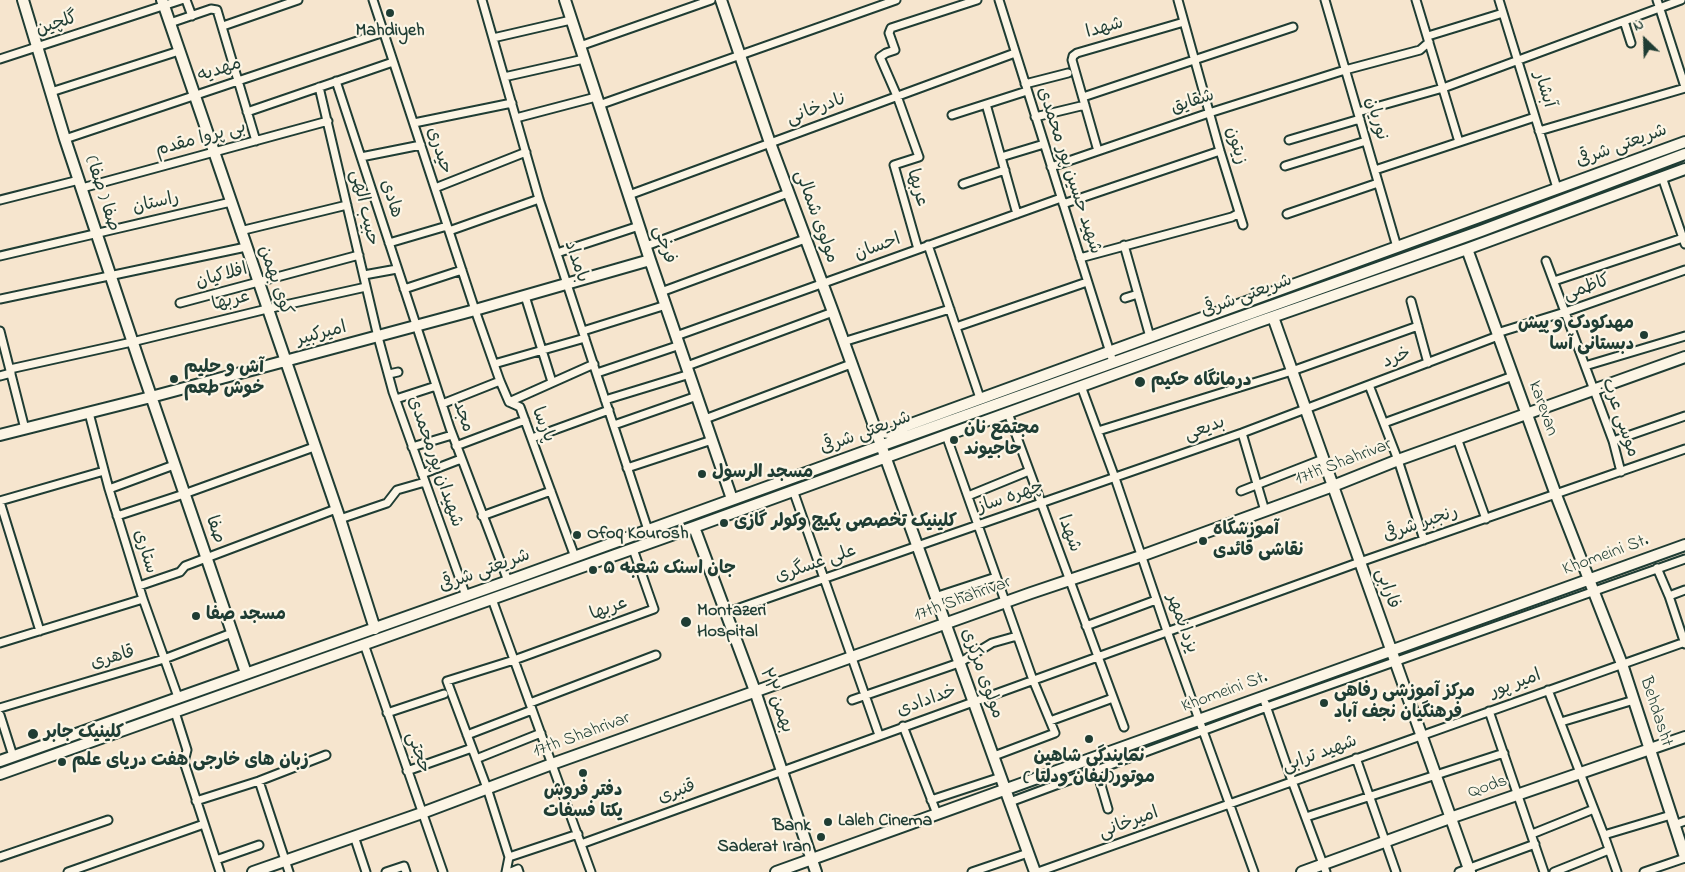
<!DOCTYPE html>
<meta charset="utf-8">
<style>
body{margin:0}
#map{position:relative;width:1685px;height:872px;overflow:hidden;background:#f6e5ce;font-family:"Indie Flower",sans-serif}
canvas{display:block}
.north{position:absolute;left:1620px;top:15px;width:50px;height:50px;-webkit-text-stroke:4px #fcf5e5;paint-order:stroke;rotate:336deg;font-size:14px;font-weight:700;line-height:20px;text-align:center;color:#1f3d34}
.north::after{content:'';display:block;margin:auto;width:18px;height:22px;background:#1f3d34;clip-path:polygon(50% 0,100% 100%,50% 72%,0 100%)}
</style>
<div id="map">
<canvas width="1685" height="872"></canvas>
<div class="north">N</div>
</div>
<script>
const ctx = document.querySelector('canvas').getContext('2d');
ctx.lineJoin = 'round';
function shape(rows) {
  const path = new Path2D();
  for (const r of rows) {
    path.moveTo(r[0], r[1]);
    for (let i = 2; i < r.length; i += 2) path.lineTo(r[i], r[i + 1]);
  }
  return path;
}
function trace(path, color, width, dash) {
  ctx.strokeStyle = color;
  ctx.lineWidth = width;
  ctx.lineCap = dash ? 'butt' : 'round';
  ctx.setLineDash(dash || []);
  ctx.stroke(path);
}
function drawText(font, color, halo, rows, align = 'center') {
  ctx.font = font + ' "Indie Flower","Playpen Sans Arabic",sans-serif';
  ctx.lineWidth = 4.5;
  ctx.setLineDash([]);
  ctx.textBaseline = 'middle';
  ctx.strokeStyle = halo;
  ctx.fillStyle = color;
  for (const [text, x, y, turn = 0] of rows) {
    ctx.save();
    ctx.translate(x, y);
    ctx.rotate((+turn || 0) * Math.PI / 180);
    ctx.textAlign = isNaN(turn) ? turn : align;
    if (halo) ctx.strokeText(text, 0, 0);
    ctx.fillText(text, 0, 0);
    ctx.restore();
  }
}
const street = shape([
 [186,0,192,16],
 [373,0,475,310,500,381,509,402,520,407,575,557],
 [482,0,539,199,648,530],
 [999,0,1113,362],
 [1178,0,1220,151,1243,225],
 [1325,0,1397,247],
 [1416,0,1459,142],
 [1499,0,1557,188],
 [1657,0,1685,87],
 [1624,21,1631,43],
 [170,23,211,9,217,10,256,141],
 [223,26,298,0],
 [1428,36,1503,13],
 [493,38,571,20],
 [580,46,711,0],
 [0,59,181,0],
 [504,77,584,59],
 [336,81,450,428,508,581],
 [1025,84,1068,73],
 [319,87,378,337,393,392,466,596],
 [51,92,179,51],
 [1083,97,1293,27],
 [986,104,1017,214],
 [599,105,896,0],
 [247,112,393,62],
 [1358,112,1443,88,1681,0],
 [952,115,1027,91],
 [1035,117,1085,105],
 [516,118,596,97],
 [414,123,512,103],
 [1539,131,1685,88],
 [65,139,384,32],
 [1289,140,1360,119],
 [1098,151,1072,60,1073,56,1077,53,1184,22],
 [361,157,421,145],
 [1001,157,1044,144],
 [1285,166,1366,141],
 [1051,167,1209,113,1345,70,1420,50,1429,42],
 [1375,170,1535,117],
 [1662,177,1685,244],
 [963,184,1005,170],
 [82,188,328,121],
 [435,188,526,152],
 [629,195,1015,53],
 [0,200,79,180],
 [1063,204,1220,151],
 [1287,214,1378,183],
 [240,231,347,205],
 [449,231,539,199],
 [389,243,447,226],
 [928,245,980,398],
 [1124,245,1150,337],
 [646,246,788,193],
 [918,249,894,165,919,157,897,96,880,57,886,53,895,50,889,33,891,28,977,0],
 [557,253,639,226],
 [0,256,231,202],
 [1080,258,1232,217,1239,213],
 [1546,261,1613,441,1621,472],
 [364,275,397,269],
 [1554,281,1683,238],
 [404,289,462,270],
 [661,292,805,239],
 [525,296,552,382],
 [1125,298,1138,294],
 [0,299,246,247],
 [1411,301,1428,363],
 [180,303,359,255],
 [956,327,1087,282],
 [0,331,25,429],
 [583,331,666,305],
 [1497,333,1565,312,1685,270],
 [676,336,1061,198],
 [843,342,950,309],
 [494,364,585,338],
 [687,366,833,312],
 [1585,366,1685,336],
 [10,369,132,342,267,309,366,287],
 [597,373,680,345],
 [389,374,398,372],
 [0,376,11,373],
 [1369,385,1398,460,1424,540],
 [1081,386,1115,478,1167,631,1254,872],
 [396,399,436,386],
 [605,400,690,374],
 [509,402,594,364],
 [442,404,500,381],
 [89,413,109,489,143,599,178,697],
 [1008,413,1124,727],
 [705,419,851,364],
 [1384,423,1513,376],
 [614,425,697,396],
 [1098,431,1292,371,1418,326],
 [1242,433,1265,511],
 [946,435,1033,680,1055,733,994,756],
 [532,438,609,410],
 [1457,438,1486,519],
 [1613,441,1685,416],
 [456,446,525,420],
 [412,447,452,435],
 [627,468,712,440],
 [422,474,461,459],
 [109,489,174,465],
 [793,490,879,735],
 [1241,491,1323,459],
 [968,496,1029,471],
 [0,501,104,471],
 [0,502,40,631],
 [117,516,184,494,314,447],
 [482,516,551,491],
 [340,519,387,503,397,490,425,482],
 [1657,568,1669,596,1685,644],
 [139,586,180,572,185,566,336,509],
 [1669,596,1685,590],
 [935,597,996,577],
 [492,599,591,872],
 [725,613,1242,433,1498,336],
 [1086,626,1156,600],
 [0,643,143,599],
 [364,644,443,872],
 [1548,690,1604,835,1617,872],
 [852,700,959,663,992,643,1017,636],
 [530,703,656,655],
 [1265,703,1292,781,1326,872],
 [0,708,164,659,232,633],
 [1489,711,1544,872],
 [175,712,187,750,184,762,220,872],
 [387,713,444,694],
 [0,715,13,756],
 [1050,721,1113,698],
 [1561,722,1634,700],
 [903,726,937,814],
 [467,735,532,710],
 [1093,758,1108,809],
 [1356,758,1396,872],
 [476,759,541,733],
 [407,771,472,748],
 [259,781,289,872],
 [931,800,1001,777],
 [196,801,259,781,326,755],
 [1010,802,1267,707,1685,559],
 [1306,817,1504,753],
 [1674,825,1685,821],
 [1532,834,1594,809],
 [1604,835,1671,815],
 [354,836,366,872],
 [581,844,1360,562,1685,449],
 [0,857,108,820],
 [509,857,578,834],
 [216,860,259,845],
 [68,872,204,824],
 [386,872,404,866,406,872],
 [506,872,509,857,487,788,447,681,514,660,654,609,633,549],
 [511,872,518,869,519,872],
 [972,872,1028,853],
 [1038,872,1685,642],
 [1459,872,1535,844],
 [1554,872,1609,850],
 [1644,872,1685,858]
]);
const secondary = shape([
 [23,0,65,139,139,361,246,673],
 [162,0,340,519,375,629],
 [565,0,650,260,732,499],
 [721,0,770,143,833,312,1035,872],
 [1467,249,1556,495,1622,664,1685,857],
 [1273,317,1470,872],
 [873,426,882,432,903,435],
 [903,427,1685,142],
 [0,435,151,397,475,310,650,260],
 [694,527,755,691,816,872],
 [0,761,508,581,880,446,1481,231,1685,154],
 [0,774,694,527,1255,323,1467,249,1685,169],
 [253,872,422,813,552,764,1031,593,1141,556,1333,486,1398,460,1685,357],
 [776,872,1685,545],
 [1302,872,1450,818,1685,737]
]);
trace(street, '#1f3d34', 11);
trace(secondary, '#1f3d34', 14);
trace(street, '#fcf5e5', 7);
trace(secondary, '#fcf5e5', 10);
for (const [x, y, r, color] of [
 [390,13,5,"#1f3d34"],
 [1644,335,5,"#1f3d34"],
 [174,379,5,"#1f3d34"],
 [1140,382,6,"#1f3d34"],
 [954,440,5,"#1f3d34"],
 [702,474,5,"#1f3d34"],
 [724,523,5,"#1f3d34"],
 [577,535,5,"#1f3d34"],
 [1203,541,5,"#1f3d34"],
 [593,570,5,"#1f3d34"],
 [196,616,5,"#1f3d34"],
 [686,622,6,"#1f3d34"],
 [1324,703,5,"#1f3d34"],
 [33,734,6,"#1f3d34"],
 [1089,739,5,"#1f3d34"],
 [62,762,5,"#1f3d34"],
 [583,773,5,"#1f3d34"],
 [828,822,5,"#1f3d34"],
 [821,837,5,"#1f3d34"]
]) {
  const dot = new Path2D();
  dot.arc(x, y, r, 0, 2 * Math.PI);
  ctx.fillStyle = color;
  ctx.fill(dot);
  trace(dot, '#fcf5e5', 2);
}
drawText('18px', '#1f3d34', '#fcf5e5', [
 ["گلچین",57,25,-18],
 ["شهدا",1105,29,-16],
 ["مهدیه",220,71,-18],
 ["آبشار",1543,90,73],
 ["شقایق",1193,103,-18],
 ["نادرخانی",817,110,-20],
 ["نوریان",1375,119,74],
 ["بی پروا مقدم",201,140,-15],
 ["زیتون",1235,146,74],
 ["شریعتی شرقی",1622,147,-20],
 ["حیدری",438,151,72],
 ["شهید حسین پور محمدی",1068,171,72],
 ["عربها",916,188,74],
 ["صفا ( صفا)",101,194,72],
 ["هادی",390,199,72],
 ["راستان",156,204,-13],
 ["حبیب الهی",363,208,77],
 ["مولوی شمالی",815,217,70],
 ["فرخی",663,245,72],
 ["احسان",878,248,-20],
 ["بامداد",575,262,71],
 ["افلاکیان",222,277,-15],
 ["کوی بهمن",274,281,71],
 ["کاظمی",1587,289,-19],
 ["شریعتی شرقی",1247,297,-20],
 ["عربها",231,302,-14],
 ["امیرکبیر",322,335,-15],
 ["خرد",1397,359,-21],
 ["karevan",1542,409,70],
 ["مجد",462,417,71],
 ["موسی عرب",1619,418,71],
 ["پارسا",542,425,68],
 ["بدیعی",1205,430,-20],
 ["شریعتی شرقی",866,434,-20],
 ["شهیدان پورمحمدی",434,462,71],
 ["17th Shahrivar",1344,463,-21],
 ["چهره ساز",1011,498,-19],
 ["رنجبر شرقی",1421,525,-19],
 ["صفا",214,530,71],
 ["شهدا",1068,534,70],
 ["ستاری",144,552,73],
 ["Khomeini St.",1606,556,-20],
 ["علی عسگری",816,565,-19],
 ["شریعتی شرقی",485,572,-20],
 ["فارابی",1386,589,71],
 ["17th Shahrivar",963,600,-20],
 ["عربها",609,610,-20],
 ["یزدانمهر",1181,624,70],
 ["قاهری",113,659,-16],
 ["مولوی مرکزی",981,674,70],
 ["امیر پور",1516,685,-20],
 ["Khomeini St.",1225,693,-20],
 ["۲۲ بهمن",775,701,70],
 ["خدادادی",927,702,-20],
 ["Behdasht",1655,712,72],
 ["17th Shahrivar",582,736,-20],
 ["حجتی",417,753,71],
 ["شهید ترابی",1320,755,-20],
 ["Qods",1488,788,-19],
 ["قنبری",677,793,-20],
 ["امیرخانی",1129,824,-20]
]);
drawText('bold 18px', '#1f3d34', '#fcf5e5', [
 ["Mahdiyeh",390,32,"center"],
 ["مهدکودک و پیش",1634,325,"right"],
 ["دبستانی آسا",1634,346,"right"],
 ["آش و حلیم",184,369],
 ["خوش طعم",184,390],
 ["درمانگاه حکیم",1151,382],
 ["مجتمع نان",964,430],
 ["حاجیوند",964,451],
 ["مسجد الرسول",712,474],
 ["کلینیک تخصصی پکیج وکولر گازی",734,523],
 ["آموزشگاه",1213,531],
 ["نقاشی قائدی",1213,552],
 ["Ofoq Kourosh",587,535],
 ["جان اسنک شعبه ۵",603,570],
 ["Montazeri",697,612],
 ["Hospital",697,633],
 ["مسجد صفا",206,616],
 ["مرکز آموزشی رفاهی",1334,693],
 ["فرهنگیان نجف آباد",1334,714],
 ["کلینیک جابر",44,734],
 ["نمایندگی شاهین",1089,758,"center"],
 ["موتور(لیفان ودلتا )",1089,779,"center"],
 ["زبان های خارجی هفت دریای علم",72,762],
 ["دفتر فروش",583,792,"center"],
 ["یکتا فسفات",583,813,"center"],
 ["Laleh Cinema",838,822],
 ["Bank",811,827,"right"],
 ["Saderat Iran",811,848,"right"]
], 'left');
</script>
